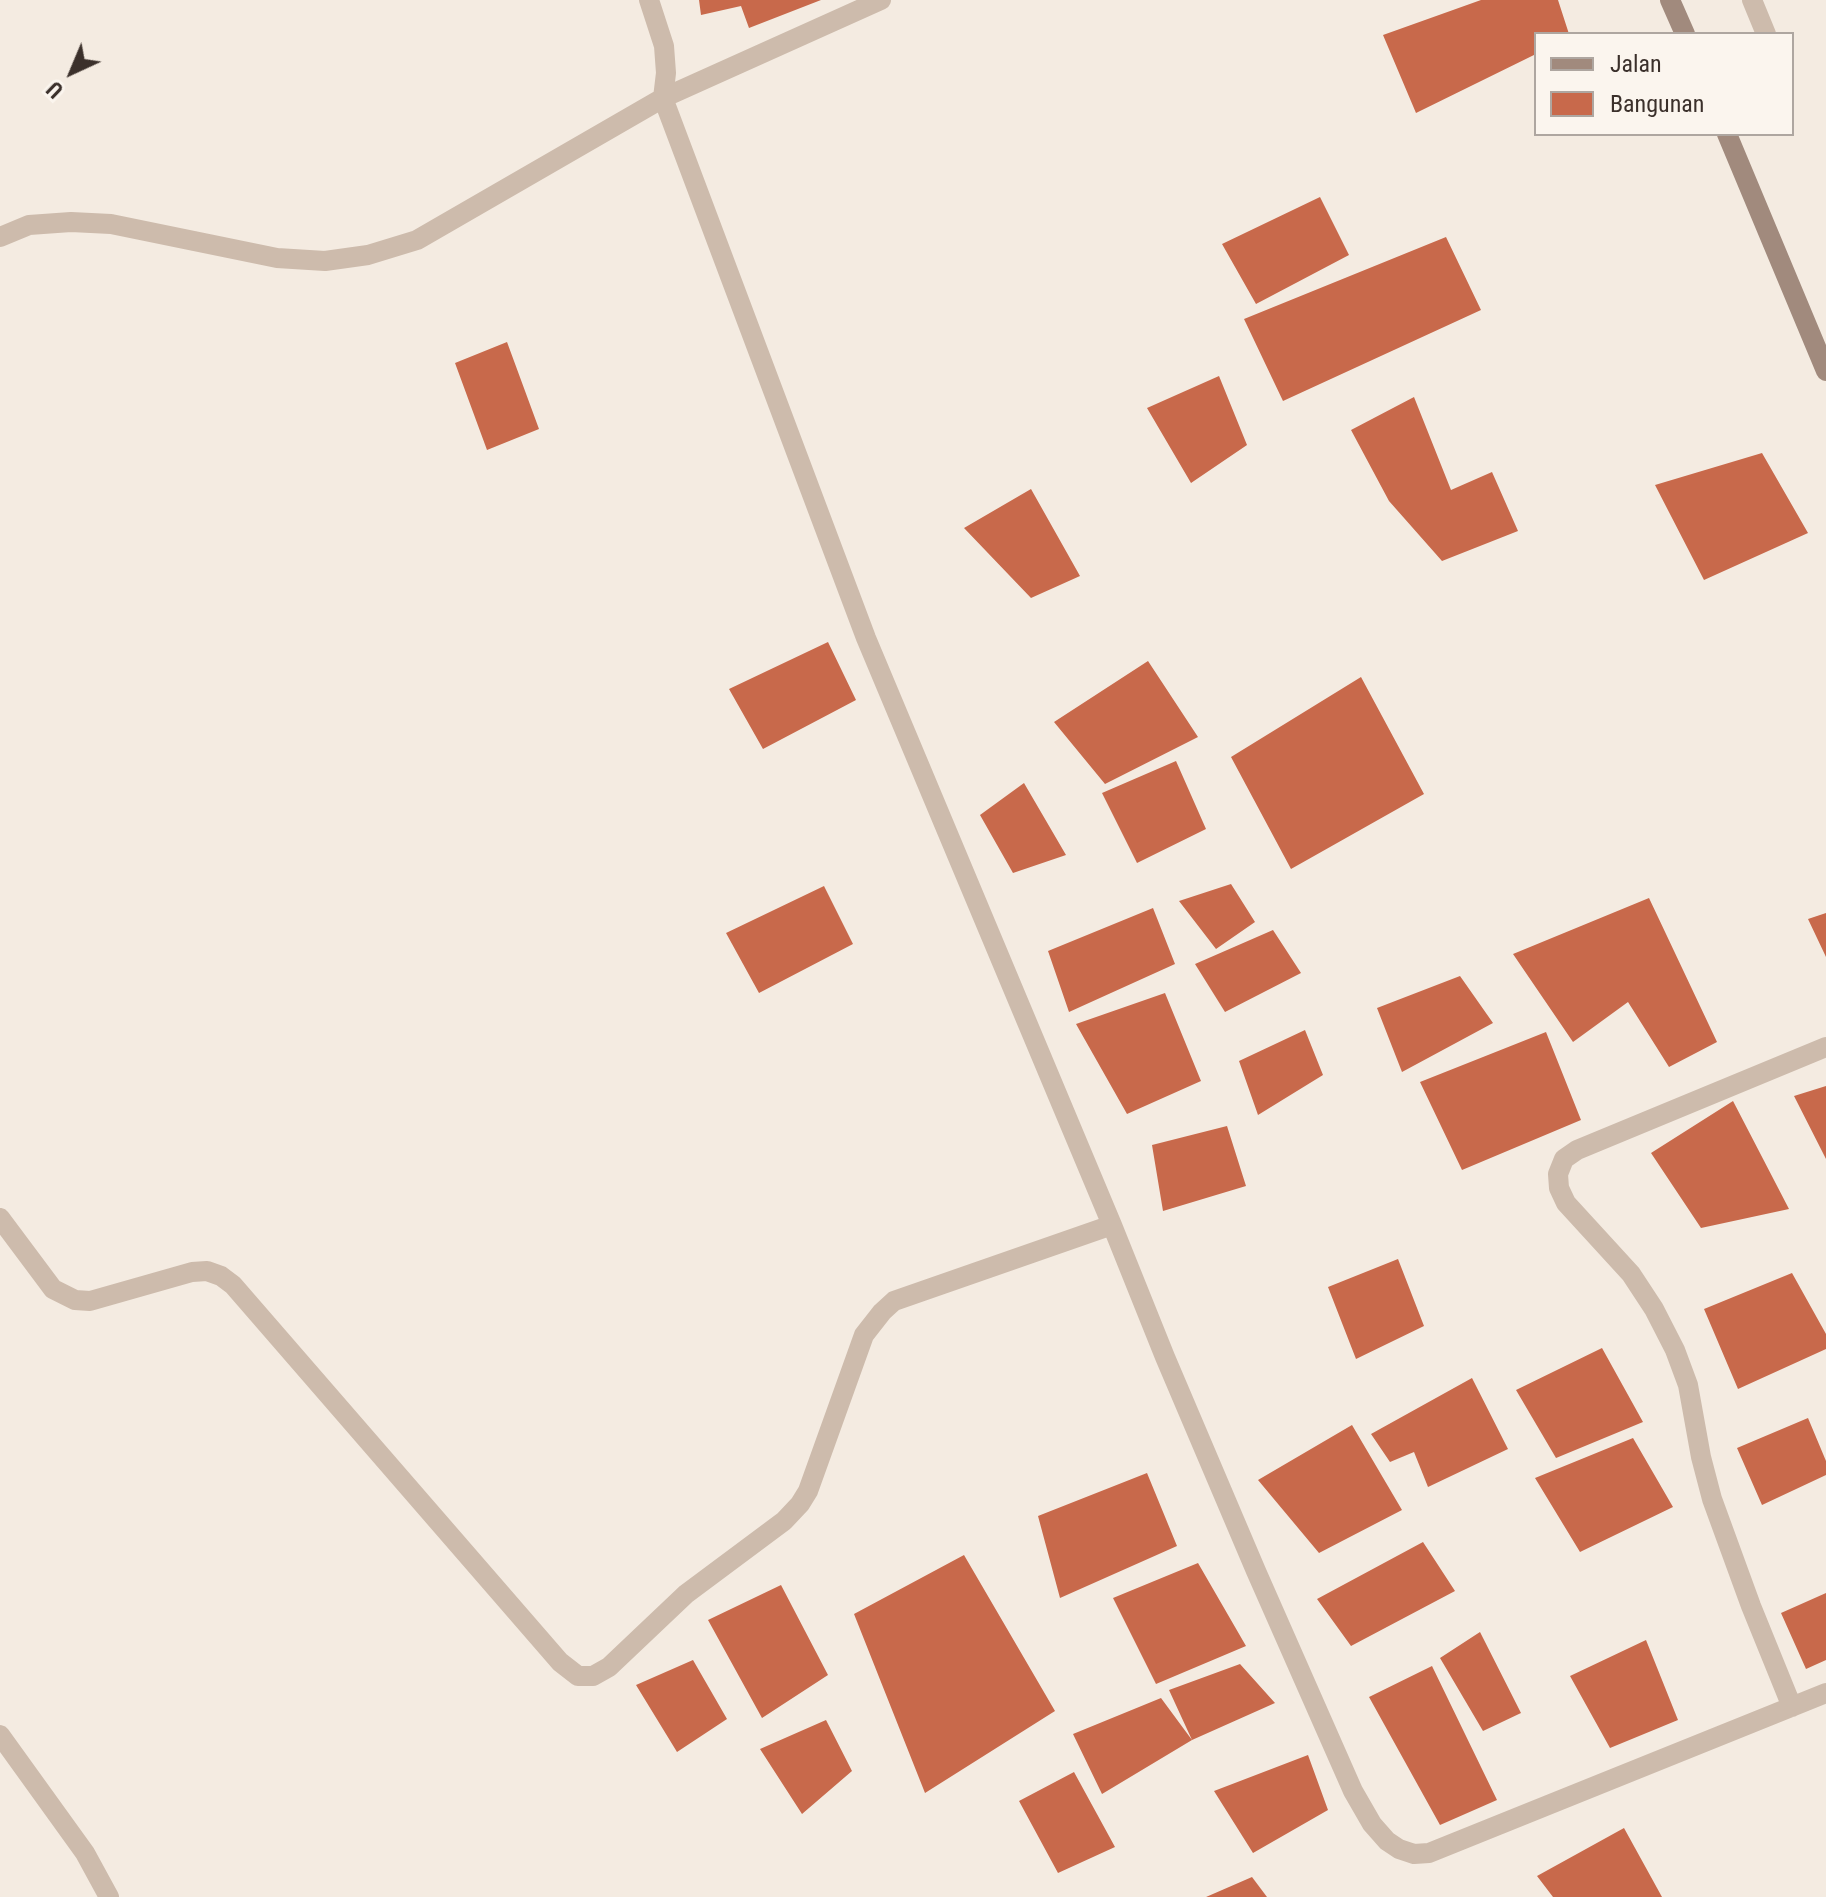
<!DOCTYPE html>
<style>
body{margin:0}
#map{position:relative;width:1826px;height:1897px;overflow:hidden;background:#f4ebe1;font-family:"Roboto Condensed",sans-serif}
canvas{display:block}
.legend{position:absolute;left:1534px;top:32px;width:260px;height:104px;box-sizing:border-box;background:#fbf5ee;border:2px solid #aea6a0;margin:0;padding:10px 14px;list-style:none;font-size:24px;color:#3b302b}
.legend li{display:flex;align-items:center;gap:16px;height:40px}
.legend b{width:40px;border:2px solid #aea6a0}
.north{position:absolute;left:32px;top:32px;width:80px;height:80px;-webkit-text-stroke:6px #fbf5ee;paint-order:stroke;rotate:224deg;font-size:22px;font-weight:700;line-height:32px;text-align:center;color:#3b302b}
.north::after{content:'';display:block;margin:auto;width:28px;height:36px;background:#3b302b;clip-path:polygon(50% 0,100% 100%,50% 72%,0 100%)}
</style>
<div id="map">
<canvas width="1826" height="1897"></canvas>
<ul class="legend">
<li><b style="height:10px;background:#a18a7d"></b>Jalan</li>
<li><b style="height:22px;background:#c8694b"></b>Bangunan</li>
</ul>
<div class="north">U</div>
</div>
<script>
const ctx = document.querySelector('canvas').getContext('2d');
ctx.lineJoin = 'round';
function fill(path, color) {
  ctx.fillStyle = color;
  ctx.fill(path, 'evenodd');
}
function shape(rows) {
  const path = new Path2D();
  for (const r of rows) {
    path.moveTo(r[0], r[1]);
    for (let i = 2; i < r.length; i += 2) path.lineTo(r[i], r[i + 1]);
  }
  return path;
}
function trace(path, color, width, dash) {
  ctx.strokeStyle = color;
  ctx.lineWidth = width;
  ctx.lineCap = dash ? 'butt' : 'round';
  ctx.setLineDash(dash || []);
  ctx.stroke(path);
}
fill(shape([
 [699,0,821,0,749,28,741,6,701,15],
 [1481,0,1558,0,1569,34,1536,34,1536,54,1416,113,1383,35],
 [1320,197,1349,255,1256,304,1222,244],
 [1446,237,1481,310,1283,401,1244,319],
 [507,342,539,429,487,450,455,363],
 [1219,376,1247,445,1191,483,1147,408],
 [1414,397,1451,490,1492,472,1518,531,1442,561,1389,501,1351,430],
 [1762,453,1808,533,1704,580,1655,485],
 [1031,489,1080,576,1031,598,964,528],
 [828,642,856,700,763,749,729,689],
 [1148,661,1198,737,1105,784,1054,722],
 [1361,677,1424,794,1291,869,1231,757],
 [1176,761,1206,829,1137,863,1102,793],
 [1024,783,1066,855,1013,873,980,815],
 [1231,884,1255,922,1216,949,1179,901],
 [824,886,853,944,759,993,726,933],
 [1649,898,1717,1042,1669,1067,1628,1002,1573,1042,1513,954],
 [1153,908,1175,964,1069,1012,1048,951],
 [1826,913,1826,957,1808,919],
 [1273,930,1301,973,1225,1012,1195,964],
 [1460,976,1493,1023,1402,1072,1377,1008],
 [1165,993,1201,1081,1127,1114,1076,1024],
 [1305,1030,1323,1075,1258,1115,1239,1061],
 [1546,1032,1581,1120,1462,1170,1420,1082],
 [1826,1086,1826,1159,1794,1096],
 [1733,1101,1789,1209,1701,1228,1651,1153],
 [1227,1126,1246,1186,1163,1211,1152,1145],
 [1398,1259,1424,1326,1356,1359,1328,1287],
 [1792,1273,1826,1334,1826,1349,1738,1389,1704,1309],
 [1602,1348,1643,1422,1556,1458,1516,1390],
 [1472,1378,1508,1449,1428,1487,1414,1452,1390,1462,1371,1434],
 [1808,1418,1826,1461,1826,1475,1762,1505,1737,1448],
 [1352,1425,1402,1510,1319,1553,1258,1480],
 [1633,1438,1673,1507,1580,1552,1535,1478],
 [1147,1473,1177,1546,1060,1598,1038,1516],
 [1423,1542,1455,1591,1351,1646,1317,1599],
 [964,1555,1055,1711,925,1793,854,1614],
 [1198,1563,1246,1646,1156,1684,1113,1598],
 [781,1585,828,1675,762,1718,708,1620],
 [1826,1593,1826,1660,1806,1669,1781,1613],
 [1480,1632,1521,1713,1483,1731,1440,1658],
 [1646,1640,1678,1720,1610,1748,1570,1676],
 [693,1660,727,1719,677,1752,636,1685],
 [1240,1664,1275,1703,1192,1740,1169,1690],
 [1432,1666,1497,1800,1440,1825,1369,1697],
 [1161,1698,1192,1740,1102,1794,1073,1734],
 [826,1720,852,1771,802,1814,760,1749],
 [1308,1755,1328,1810,1253,1853,1214,1791],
 [1074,1772,1115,1847,1058,1873,1019,1801],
 [1624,1828,1662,1897,1553,1897,1537,1876],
 [1252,1877,1267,1897,1206,1897]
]), '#c8694b');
trace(shape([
 [649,0,664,46,666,73,663,98,866,638,1112,1225,1165,1357,1256,1571,1353,1791,1372,1824,1387,1841,1399,1849,1414,1854,1429,1853,1826,1693],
 [1752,0,1766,34],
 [0,237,29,225,71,222,111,224,277,258,325,261,368,255,417,240,663,98,881,0],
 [0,1218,53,1289,75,1300,90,1301,192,1272,207,1271,221,1276,233,1285,560,1662,578,1676,593,1676,609,1667,686,1594,784,1521,800,1504,808,1491,864,1335,882,1312,894,1301,1112,1225],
 [1792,1707,1751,1606,1712,1499,1701,1457,1688,1385,1675,1350,1654,1309,1631,1274,1566,1203,1559,1188,1558,1174,1564,1159,1577,1150,1826,1047],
 [0,1735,85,1853,109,1897]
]), '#cdbbac', 20);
trace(shape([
 [1670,0,1685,34],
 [1727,134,1826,371]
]), '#a18a7d', 20);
</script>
